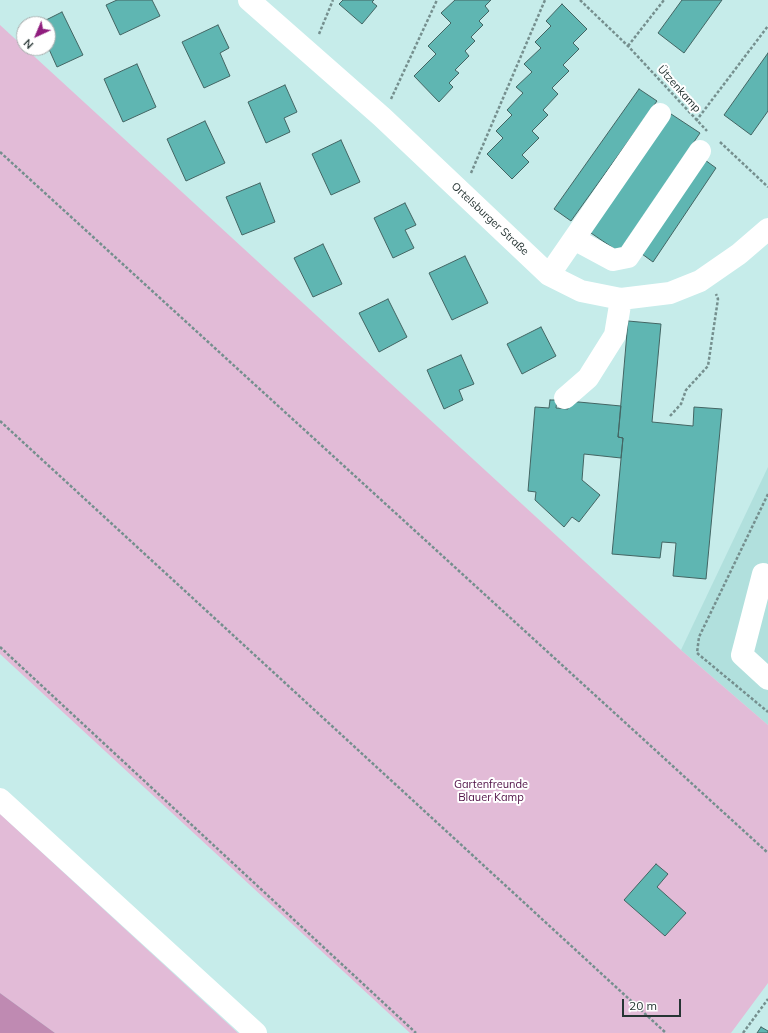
<!DOCTYPE html>
<meta charset="utf-8">
<style>
body{margin:0}
#map{position:relative;width:768px;height:1033px;overflow:hidden;background:#c6ecea;font-family:Mulish,sans-serif}
canvas{display:block}
.north{position:absolute;left:16px;top:16px;width:40px;height:40px;box-sizing:border-box;background:#fff;border:1px solid #a8aeae;border-radius:50%;rotate:224deg;font-size:11px;font-weight:700;line-height:16px;text-align:center;color:#263534}
.north::after{content:'';display:block;margin:auto;width:14px;height:18px;background:#901d7e;clip-path:polygon(50% 0,100% 100%,50% 72%,0 100%)}
.scale{position:absolute;left:622px;top:999px;width:59px;height:18px;box-sizing:border-box;border:2px solid #263534;border-top:0;padding-left:5px;font-size:12px;line-height:14px;white-space:nowrap;color:#263534;-webkit-text-stroke:3px #fff;paint-order:stroke}
</style>
<div id="map">
<canvas width="768" height="1033"></canvas>
<div class="north">N</div>
<div class="scale">20 m</div>
</div>
<script>
const ctx = document.querySelector('canvas').getContext('2d');
ctx.lineJoin = 'round';
function fill(path, color) {
  ctx.fillStyle = color;
  ctx.fill(path, 'evenodd');
}
function shape(rows) {
  const path = new Path2D();
  for (const r of rows) {
    path.moveTo(r[0], r[1]);
    for (let i = 2; i < r.length; i += 2) path.lineTo(r[i], r[i + 1]);
  }
  return path;
}
function trace(path, color, width, dash) {
  ctx.strokeStyle = color;
  ctx.lineWidth = width;
  ctx.lineCap = dash ? 'butt' : 'round';
  ctx.setLineDash(dash || []);
  ctx.stroke(path);
}
function drawText(font, color, halo, rows, align = 'center') {
  ctx.font = font + ' Mulish,sans-serif';
  ctx.lineWidth = 4;
  ctx.setLineDash([]);
  ctx.textBaseline = 'middle';
  ctx.strokeStyle = halo;
  ctx.fillStyle = color;
  for (const [text, x, y, turn = 0] of rows) {
    ctx.save();
    ctx.translate(x, y);
    ctx.rotate((+turn || 0) * Math.PI / 180);
    ctx.textAlign = isNaN(turn) ? turn : align;
    if (halo) ctx.strokeText(text, 0, 0);
    ctx.fillText(text, 0, 0);
    ctx.restore();
  }
}
fill(shape([
 [768,467,768,725,681,650]
]), '#b1e0dd');
fill(shape([
 [0,25,681,650,768,725,768,983,731,1033,410,1033,0,654],
 [0,814,238,1033,55,1033,0,993]
]), '#e2bbd7');
fill(shape([
 [0,993,55,1033,0,1033]
]), '#bf8ab2');
const building = shape([
 [117,0,152,0,160,16,120,35,106,5,117,0],
 [343,0,374,0,372,2,377,6,362,24,339,4,343,0],
 [455,0,491,0,485,6,489,11,479,21,483,25,471,37,475,41,465,51,469,56,455,70,459,73,449,83,453,87,439,102,414,76,436,54,428,46,451,23,441,13,455,0],
 [682,0,722,0,684,53,658,33,682,0],
 [562,4,587,29,573,43,579,49,563,65,569,71,552,88,558,94,543,110,548,115,532,131,539,138,522,155,529,162,512,179,487,154,503,138,496,131,512,115,507,110,523,93,516,87,532,72,524,64,541,48,535,42,551,26,546,21,562,4],
 [62,12,83,55,57,67,48,47,48,24,38,24,62,12],
 [218,25,229,48,220,53,230,76,204,88,182,42,218,25],
 [768,53,768,111,751,135,724,115,768,53],
 [137,64,156,107,123,122,104,79,137,64],
 [285,85,297,112,284,118,290,132,266,143,248,102,285,85],
 [639,89,657,101,571,221,554,209,639,89],
 [668,112,700,133,619,252,588,231,668,112],
 [205,121,225,163,186,181,167,139,205,121],
 [341,140,360,182,331,195,312,154,341,140],
 [705,160,716,168,653,262,642,254,705,160],
 [260,183,275,222,242,235,226,197,260,183],
 [405,203,416,225,405,230,414,248,393,258,374,218,405,203],
 [323,244,342,284,313,297,294,258,323,244],
 [465,256,488,303,452,320,429,273,465,256],
 [388,299,407,337,379,352,359,313,388,299],
 [628,321,661,324,652,422,693,426,694,407,722,409,706,579,673,576,676,543,662,542,660,558,612,554,623,438,618,437,628,321],
 [541,327,556,356,522,374,507,344,541,327],
 [461,355,474,384,459,390,463,400,444,409,427,370,461,355],
 [550,400,557,400,556,408,568,409,568,401,621,406,618,437,623,438,621,458,584,454,582,480,600,495,579,522,572,517,564,527,535,500,536,492,528,491,535,407,549,408,550,400],
 [656,864,668,874,657,887,686,913,665,936,624,900,656,864],
 [761,1027,768,1031,768,1033,757,1033,761,1027]
]);
fill(building, '#5fb6b2');
trace(building, '#436563', 1);
trace(shape([
 [580,0,628,46,707,131],
 [319,34,333,0],
 [628,46,664,0],
 [391,99,437,0],
 [696,121,768,26],
 [720,142,768,187],
 [0,152,768,853],
 [471,173,545,0],
 [670,416,681,404,686,390,708,366,718,299,716,294],
 [0,421,666,1033],
 [768,494,699,637,697,653,768,712],
 [0,647,416,1033],
 [743,1033,768,999]
]), '#758f8e', 2.5, [3, 2]);
trace(shape([
 [249,0,382,117,549,275,581,291,621,299,670,293,700,281,739,254,768,229],
 [574,239,613,260,628,257,700,151],
 [549,275,660,114],
 [565,398,588,378,615,335,621,299],
 [763,574,742,655,768,679],
 [0,799,256,1033]
]), '#fff', 22);
drawText('11px', '#263534', '#fff', [
 ["Ützenkamp",679,89,48],
 ["Ortelsburger Straße",490,219,43]
]);
drawText('11px', '#4f0f45', '#fff', [
 ["Gartenfreunde",491,785],
 ["Blauer Kamp",491,798]
]);
</script>
